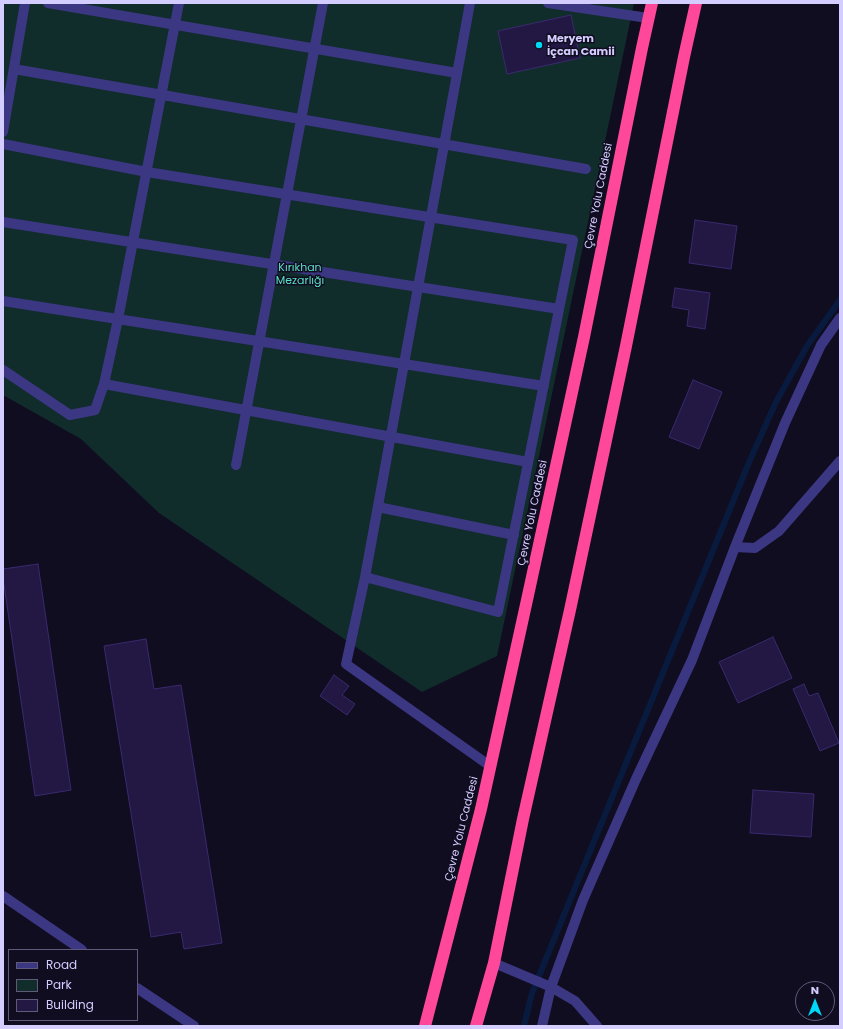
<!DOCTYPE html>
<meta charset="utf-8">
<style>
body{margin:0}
#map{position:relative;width:843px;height:1029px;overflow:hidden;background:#110d21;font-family:Poppins,sans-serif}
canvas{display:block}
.frame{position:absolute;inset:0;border:4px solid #d4cdff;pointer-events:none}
.legend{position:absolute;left:8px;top:949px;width:130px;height:72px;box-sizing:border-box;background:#110d21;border:1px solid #5f5a7a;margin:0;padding:5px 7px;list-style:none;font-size:12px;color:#d4cdff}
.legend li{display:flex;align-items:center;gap:8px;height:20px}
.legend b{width:20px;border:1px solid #5f5a7a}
.north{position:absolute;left:795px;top:981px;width:40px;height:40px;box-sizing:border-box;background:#110d21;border:1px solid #5f5a7a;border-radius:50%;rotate:0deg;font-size:11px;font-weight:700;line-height:16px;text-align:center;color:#d4cdff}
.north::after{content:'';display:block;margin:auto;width:14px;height:18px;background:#00d8f8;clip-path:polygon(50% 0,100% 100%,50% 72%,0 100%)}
</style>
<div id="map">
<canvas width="843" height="1029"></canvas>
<div class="frame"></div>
<ul class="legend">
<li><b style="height:5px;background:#3c3782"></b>Road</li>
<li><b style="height:11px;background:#102c2b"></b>Park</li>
<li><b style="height:11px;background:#221843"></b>Building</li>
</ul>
<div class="north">N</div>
</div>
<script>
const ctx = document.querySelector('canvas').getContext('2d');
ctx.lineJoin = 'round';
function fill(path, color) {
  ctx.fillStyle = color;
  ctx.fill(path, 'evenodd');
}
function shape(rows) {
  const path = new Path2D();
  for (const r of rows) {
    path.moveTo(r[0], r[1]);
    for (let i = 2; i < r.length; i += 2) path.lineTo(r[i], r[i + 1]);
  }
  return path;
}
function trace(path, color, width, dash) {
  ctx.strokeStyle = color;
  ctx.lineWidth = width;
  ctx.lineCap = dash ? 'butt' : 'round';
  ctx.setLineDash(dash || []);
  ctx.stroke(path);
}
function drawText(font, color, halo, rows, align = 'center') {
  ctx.font = font + ' Poppins,sans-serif';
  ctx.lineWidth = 3;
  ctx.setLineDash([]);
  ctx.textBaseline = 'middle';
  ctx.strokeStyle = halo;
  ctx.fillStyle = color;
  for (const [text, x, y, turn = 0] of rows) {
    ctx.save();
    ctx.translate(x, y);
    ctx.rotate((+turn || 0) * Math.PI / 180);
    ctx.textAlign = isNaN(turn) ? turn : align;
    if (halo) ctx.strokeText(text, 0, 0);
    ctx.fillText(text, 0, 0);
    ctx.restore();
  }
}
fill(shape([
 [3,3,634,3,497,656,422,692,159,513,81,439,3,395]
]), '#102c2b');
trace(shape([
 [524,1026,532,993,750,460,776,402,807,346,840,300]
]), '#081b3f', 6);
const building = shape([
 [571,15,580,58,507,74,498,31,571,15],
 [695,220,737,226,731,269,689,263,695,220],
 [675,288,710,293,705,329,687,326,689,310,672,307,675,288],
 [693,380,722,392,699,449,669,437,693,380],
 [38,564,71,790,35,796,3,578,3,569,38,564],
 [773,637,792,678,738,703,719,662,773,637],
 [146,639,154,689,181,685,222,943,184,949,181,932,151,937,104,646,146,639],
 [334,675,349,686,342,695,355,704,347,715,320,696,334,675],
 [804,684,809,696,818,693,839,743,820,751,793,689,804,684],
 [753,790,814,794,811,837,750,833,753,790]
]);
fill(building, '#221843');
trace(building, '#3a2a6f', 1);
trace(shape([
 [48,3,457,73],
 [179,3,118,319,104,384,528,462],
 [470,3,365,577,346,664,490,766],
 [548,3,648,18],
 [14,69,586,169],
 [3,132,25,3],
 [3,144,147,172,573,240,498,612,365,577],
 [3,222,559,309],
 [3,301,544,386],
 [236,465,323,3],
 [378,507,514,535],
 [3,896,82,950],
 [137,988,194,1026]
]), '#3c3782', 10);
trace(shape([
 [3,370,70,415,95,410,104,384],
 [735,547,755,548,779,531,840,461],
 [494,963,551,987,575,1001,597,1026],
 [542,1026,551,987,583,900,636,779,692,660,735,547,785,423,821,345,840,318]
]), '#3c3782', 10);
trace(shape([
 [425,1026,481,809,527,600,584,337,642,48,652,3],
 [476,1026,494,963,523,819,570,610,626,346,684,57,696,3]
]), '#ff489a', 12);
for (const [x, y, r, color] of [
 [539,45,4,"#00d8f8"]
]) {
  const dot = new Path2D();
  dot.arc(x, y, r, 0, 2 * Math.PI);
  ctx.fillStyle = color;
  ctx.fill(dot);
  trace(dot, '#110d21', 1.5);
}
drawText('bold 11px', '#d4cdff', '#110d21', [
 ["Meryem",547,39],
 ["İçcan Camii",547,52]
], 'left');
drawText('11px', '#d4cdff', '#110d21', [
 ["Çevre Yolu Caddesi",599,196,-79],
 ["Çevre Yolu Caddesi",533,513,-78],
 ["Çevre Yolu Caddesi",462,829,-76]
]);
drawText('11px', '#57e1c3', '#110d21', [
 ["Kırıkhan",300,268],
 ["Mezarlığı",300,281]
]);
</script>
